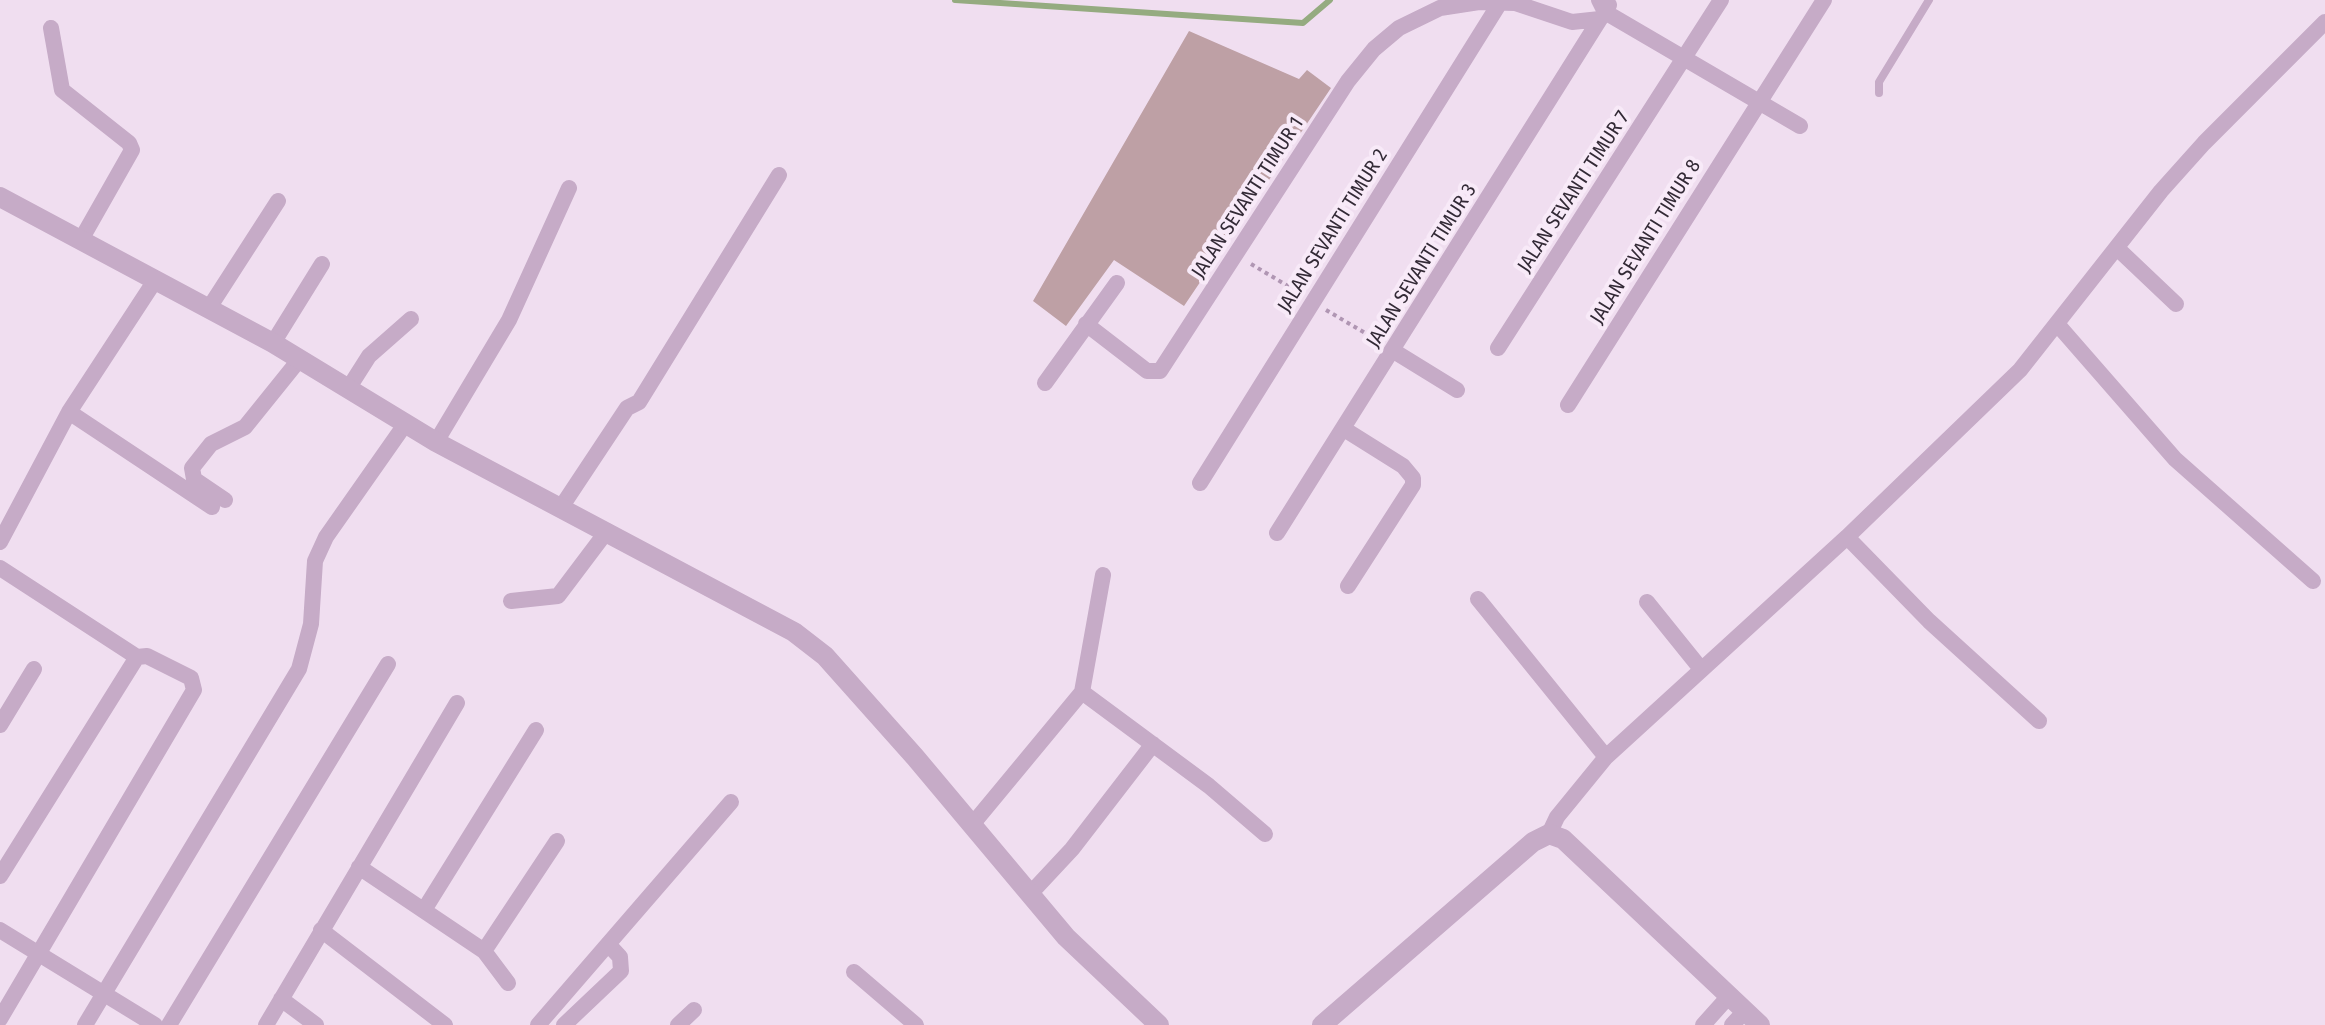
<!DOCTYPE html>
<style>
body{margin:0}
canvas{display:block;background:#f0def0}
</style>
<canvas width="2325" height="1025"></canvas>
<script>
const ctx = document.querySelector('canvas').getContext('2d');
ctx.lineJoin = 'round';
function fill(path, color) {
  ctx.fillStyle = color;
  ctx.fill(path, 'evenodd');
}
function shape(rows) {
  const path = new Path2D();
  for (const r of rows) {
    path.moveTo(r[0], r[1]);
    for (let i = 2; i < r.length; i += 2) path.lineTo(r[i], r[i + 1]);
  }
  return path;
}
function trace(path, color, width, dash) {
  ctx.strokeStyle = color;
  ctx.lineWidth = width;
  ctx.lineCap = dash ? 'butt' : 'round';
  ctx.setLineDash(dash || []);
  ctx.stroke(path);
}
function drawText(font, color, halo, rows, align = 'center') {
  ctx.font = font + ' "Fira Sans Condensed",sans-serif';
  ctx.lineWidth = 8;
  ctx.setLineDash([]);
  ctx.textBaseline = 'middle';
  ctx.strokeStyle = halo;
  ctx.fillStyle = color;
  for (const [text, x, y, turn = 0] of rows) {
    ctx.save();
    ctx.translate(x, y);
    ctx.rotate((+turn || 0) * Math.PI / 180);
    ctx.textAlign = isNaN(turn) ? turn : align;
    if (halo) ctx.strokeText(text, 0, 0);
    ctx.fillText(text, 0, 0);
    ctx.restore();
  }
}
fill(shape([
 [1189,31,1299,79,1307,70,1331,88,1184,306,1114,260,1066,326,1033,301]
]), '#bea0a5');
trace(shape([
 [955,0,1303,23,1330,0]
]), '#95ab80', 6);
trace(shape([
 [1251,264,1298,292],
 [1326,310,1377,340]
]), '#b096b3', 4, [4, 4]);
trace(shape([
 [1879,93,1879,82,1929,0]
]), '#c6abc7', 8);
trace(shape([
 [1609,5,1605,12,1800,126],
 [51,28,62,90,129,143,132,150,82,238],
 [2118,249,2176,304],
 [209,308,278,201],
 [1086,324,1147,371,1160,371,1348,81,1374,49,1399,28,1440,8,1479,2,1515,3,1572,22,1600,19,1605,12,1599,0],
 [2058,325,2175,459,2313,581],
 [273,343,322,264],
 [1498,348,1721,0],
 [1392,350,1457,390],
 [1045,383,1117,283],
 [348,389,369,356,411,319],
 [1568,405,1824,0],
 [69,412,212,507],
 [1344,429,1403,466,1413,478,1413,485,1348,586],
 [436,442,509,320,569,188],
 [1200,483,1501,1],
 [225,500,194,479,192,468,211,444,245,427,299,360],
 [562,506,627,408,639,402,779,175],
 [1277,533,1600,19],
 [1847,537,1929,621,2039,721],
 [0,542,69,412,156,279],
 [0,568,137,657],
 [1478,599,1606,757],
 [511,601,558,596,607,531],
 [1647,602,1701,669],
 [1082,692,1209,786,1265,834],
 [0,725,34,669],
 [971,826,1082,692,1103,575],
 [1549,834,1557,817,1606,757,1847,537,2020,370,2161,191,2204,143,2325,22],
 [359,867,484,951,508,983],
 [0,876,137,657,147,656,191,678,194,690,0,1019],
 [1030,894,1072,849,1153,744],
 [424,910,536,730],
 [0,930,155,1025],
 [321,930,445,1025],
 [484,951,557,841],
 [854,972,916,1025],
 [281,999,316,1025],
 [85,1025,299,669,311,624,315,561,326,537,406,423],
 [169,1025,388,664],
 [266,1025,457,703],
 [538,1025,731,802],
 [564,1025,621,971,620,957,608,944],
 [678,1025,694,1010],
 [1703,1025,1729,996],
 [1732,1025,1745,1011]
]), '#c6abc7', 16);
trace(shape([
 [0,197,273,343,436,442,794,632,825,656,915,757,1066,937,1159,1025],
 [1322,1025,1533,842,1549,834,1563,839,1760,1025]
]), '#c6abc7', 20);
drawText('20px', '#332a36', '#f8eaf8', [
 ["JALAN SEVANTI TIMUR 7",1574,192,-57],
 ["JALAN SEVANTI TIMUR 1",1248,198,-57],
 ["JALAN SEVANTI TIMUR 2",1333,231,-58],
 ["JALAN SEVANTI TIMUR 8",1646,242,-58],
 ["JALAN SEVANTI TIMUR 3",1422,266,-58]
]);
</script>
